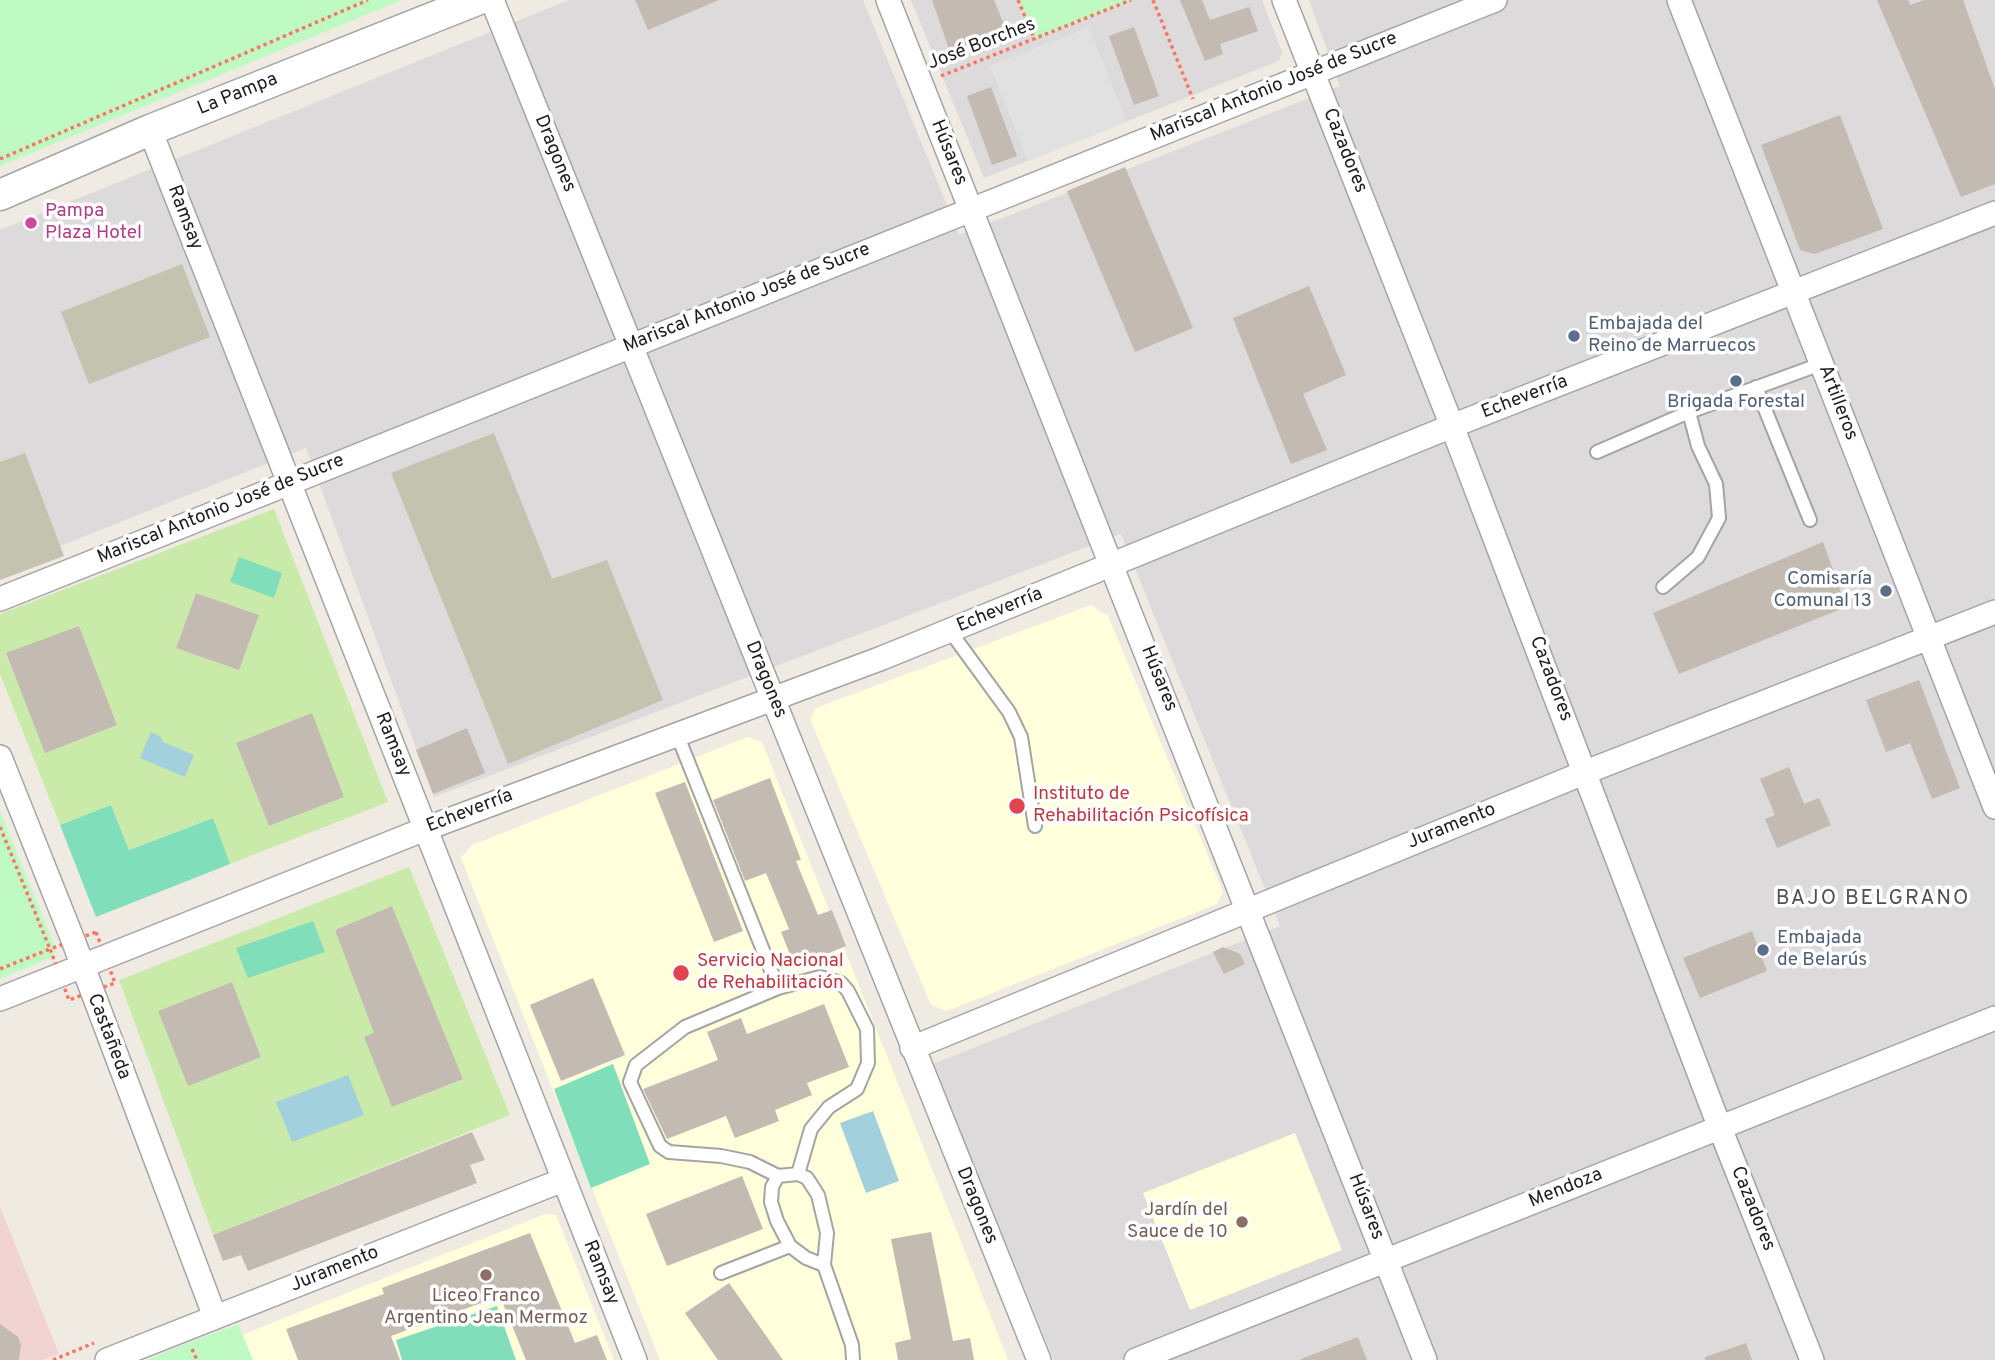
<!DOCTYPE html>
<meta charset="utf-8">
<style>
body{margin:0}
canvas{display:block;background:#efebe3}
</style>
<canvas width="1995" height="1360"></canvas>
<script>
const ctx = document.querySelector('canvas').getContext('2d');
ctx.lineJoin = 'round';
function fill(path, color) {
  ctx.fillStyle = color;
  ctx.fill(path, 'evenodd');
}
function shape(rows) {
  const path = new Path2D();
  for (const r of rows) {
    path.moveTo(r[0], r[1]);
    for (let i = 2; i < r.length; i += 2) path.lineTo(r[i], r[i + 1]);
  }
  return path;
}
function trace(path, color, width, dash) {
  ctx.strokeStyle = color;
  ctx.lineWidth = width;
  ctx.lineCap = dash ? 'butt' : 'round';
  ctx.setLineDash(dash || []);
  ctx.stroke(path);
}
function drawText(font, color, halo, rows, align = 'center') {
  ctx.font = font + ' Overpass,sans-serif';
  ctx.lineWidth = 7;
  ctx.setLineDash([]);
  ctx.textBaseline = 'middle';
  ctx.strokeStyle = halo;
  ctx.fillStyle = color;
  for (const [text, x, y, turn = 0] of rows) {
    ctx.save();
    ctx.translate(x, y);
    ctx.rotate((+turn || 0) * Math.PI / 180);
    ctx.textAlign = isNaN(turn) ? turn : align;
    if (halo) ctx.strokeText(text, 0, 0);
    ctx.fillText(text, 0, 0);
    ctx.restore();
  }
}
fill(shape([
 [569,0,863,0,959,235,1340,86,1309,0,1995,0,1995,1360,1054,1360,933,1064,1280,926,1121,534,434,797,306,448,0,570,0,230],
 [911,0,1262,0,1282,52,1279,61,984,178]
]), '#dcdada');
fill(shape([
 [0,1207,59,1354,43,1360,0,1360]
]), '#f0d3d2');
fill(shape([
 [1091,605,1106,615,1106,611,1223,892,1217,904,947,1011,931,1005,810,719,816,708],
 [748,737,762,742,1008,1360,660,1360,461,858,472,845],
 [1295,1133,1342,1250,1190,1310,1143,1193],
 [545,1214,556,1215,614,1360,253,1360,242,1335]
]), '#ffffdc');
fill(shape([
 [182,264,210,337,89,384,61,312],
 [494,433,552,579,607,560,663,700,508,764,391,473],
 [25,453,64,556,0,580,0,462]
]), '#c3c3af');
fill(shape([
 [274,509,388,802,230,864,212,818,129,850,111,805,60,825,0,674,0,614],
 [196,593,259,615,239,670,176,647],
 [79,626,117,725,45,752,6,654],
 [311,714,344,797,269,826,236,743],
 [409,867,510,1115,213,1235,119,980],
 [392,906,463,1079,392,1107,374,1033,335,930],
 [232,982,261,1057,188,1085,158,1011]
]), '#c9eaa8');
fill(shape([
 [0,0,402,0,0,166],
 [1018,0,1131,0,1035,40],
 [0,811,56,949,52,957,0,979],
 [238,1324,253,1360,147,1360,190,1342]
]), '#bffac3');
fill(shape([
 [239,557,282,573,274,598,230,582],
 [111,805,129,850,213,818,230,864,96,917,60,825],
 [313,921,325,952,248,978,236,948],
 [613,1064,650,1164,591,1188,554,1089],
 [497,1306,516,1360,402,1360,396,1340]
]), '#80dfba');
fill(shape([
 [1089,27,1127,122,1028,161,990,66]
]), '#e1e1e1');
fill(shape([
 [151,732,160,736,163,742,194,755,185,777,140,758],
 [348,1075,364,1115,292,1142,276,1102],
 [873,1111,899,1181,866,1193,840,1123]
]), '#a3d0dd');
fill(shape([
 [635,0,719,0,648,30],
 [932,0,994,0,1009,37,991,44,989,38,950,52],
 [1180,0,1202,0,1210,20,1249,7,1258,31,1220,44,1223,54,1205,61],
 [1877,0,1908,0,1910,5,1924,0,1963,0,1995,89,1995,184,1961,197],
 [1134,27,1159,96,1134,105,1109,36],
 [991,87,1017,156,992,165,967,96],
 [1840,115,1883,229,1815,254,1800,250,1761,145],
 [1125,167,1193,328,1135,352,1067,191],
 [1309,286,1346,375,1303,394,1327,450,1291,464,1233,318],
 [1823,542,1846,607,1679,674,1653,613],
 [196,593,259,615,239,670,176,648],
 [79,626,117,725,45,753,6,653],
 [1919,680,1960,788,1932,799,1910,743,1886,752,1866,700],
 [312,713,344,797,269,826,236,743],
 [467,728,485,773,433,794,416,750],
 [1789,767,1804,804,1819,798,1831,825,1777,848,1765,819,1775,815,1760,779],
 [770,778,801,860,796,861,818,915,832,910,846,946,795,967,781,932,789,929,766,873,745,881,713,800],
 [685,782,743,931,714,942,655,793],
 [392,906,463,1079,392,1107,364,1037,374,1033,335,930],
 [1752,931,1767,971,1700,998,1683,958],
 [1223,947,1240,954,1245,964,1224,974,1213,952],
 [593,978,625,1055,561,1081,530,1005],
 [232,982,261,1057,188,1086,158,1011],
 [824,1004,849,1067,807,1083,812,1095,775,1110,779,1121,735,1138,726,1116,667,1139,643,1089,718,1060,707,1032,741,1018,747,1034],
 [472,1132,485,1160,470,1165,477,1183,248,1271,241,1255,223,1261,213,1235],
 [742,1176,763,1229,667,1266,646,1214],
 [931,1232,953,1341,970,1338,974,1360,898,1360,895,1343,911,1339,891,1239],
 [530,1233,575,1343,597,1335,607,1360,526,1360,500,1296,391,1336,400,1360,298,1360,286,1329,384,1294,382,1288],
 [729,1283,783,1360,718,1360,685,1313],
 [0,1324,18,1337,21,1345,19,1360,0,1360],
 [1358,1337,1367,1360,1301,1360,1301,1359],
 [1746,1343,1752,1360,1705,1360,1705,1357]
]), '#c3bab2');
const service = shape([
 [1756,387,1810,520],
 [1597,452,1689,412],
 [1663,587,1698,557,1719,518,1716,484,1698,446,1689,412,1821,364],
 [950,631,1009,712,1021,737,1035,826],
 [677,734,778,988],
 [778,1176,750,1162,721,1156,669,1152,660,1146,630,1082,636,1065,685,1027,778,988,820,977,841,983,848,991,867,1029,868,1063,857,1089,829,1107,811,1129,798,1174],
 [824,1265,806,1258,790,1246,777,1221,771,1202,772,1187,778,1176,798,1174,807,1178,818,1195,827,1233,824,1265,852,1345,853,1360],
 [721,1273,790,1246]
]);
const minor = shape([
 [492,0,1039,1360],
 [888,0,1425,1360],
 [1284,0,1452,426,1720,1128,1812,1360],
 [1679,0,1995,807],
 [150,130,635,1360],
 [0,599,1495,0],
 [0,757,73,940,215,1317],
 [0,999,425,829,882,658,1452,426,1995,213],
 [912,1048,1586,772,1995,612],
 [107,1360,563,1180],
 [1136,1360,1995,1018]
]);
const tertiary = shape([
 [0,195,150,130,477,0]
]);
trace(service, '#a4a4a4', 16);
trace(minor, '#a4a4a4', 26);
trace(tertiary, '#a4a4a4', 33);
trace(shape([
 [1018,0,1035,40],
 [1153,0,1193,99],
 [941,76,1131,0],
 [0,159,368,0],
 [0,827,50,949,0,969],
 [96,932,115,983,69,1000,50,949,96,932],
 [192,1349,197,1360],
 [53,1360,94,1343]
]), '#fb7667', 3.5, [3.5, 3.5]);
trace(service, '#fff', 12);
trace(minor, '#fff', 23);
trace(tertiary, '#fff', 30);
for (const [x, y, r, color] of [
 [31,223,7,"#d1479c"],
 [1574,336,7,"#5c6f8a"],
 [1736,381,7,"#5c6f8a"],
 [1886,591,7,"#5c6f8a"],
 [1017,806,9,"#e0444e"],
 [1763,950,7,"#5c6f8a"],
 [681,973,9,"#e0444e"],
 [1242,1222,7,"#8d6e63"],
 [486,1275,7,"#8d6e63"]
]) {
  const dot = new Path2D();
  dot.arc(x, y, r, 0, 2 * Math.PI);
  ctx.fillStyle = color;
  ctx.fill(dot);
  trace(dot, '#fff', 2.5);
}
drawText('19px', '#1d1d1d', '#fff', [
 ["José Borches",982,45,-21],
 ["Mariscal Antonio José de Sucre",1274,88,-22],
 ["La Pampa",238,95,-22],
 ["Cazadores",1344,151,68],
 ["Húsares",948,153,68],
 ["Dragones",554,154,68],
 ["Ramsay",184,218,69],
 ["Mariscal Antonio José de Sucre",747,299,-22],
 ["Echeverría",1525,398,-21],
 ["Artilleros",1837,403,69],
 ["Mariscal Antonio José de Sucre",221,510,-22],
 ["Echeverría",1000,611,-22],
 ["Húsares",1158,679,68],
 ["Cazadores",1550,679,69],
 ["Dragones",765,680,68],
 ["Ramsay",392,745,68],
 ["Echeverría",470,812,-21],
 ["Juramento",1452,827,-22],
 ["Castañeda",108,1037,69],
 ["Mendoza",1566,1189,-22],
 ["Dragones",976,1206,68],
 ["Húsares",1365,1207,69],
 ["Cazadores",1752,1209,68],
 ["Juramento",335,1270,-22],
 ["Ramsay",600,1273,68]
]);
drawText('19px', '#b23c85', '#fff', [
 ["Pampa",45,212],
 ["Plaza Hotel",45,234]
], 'left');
drawText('19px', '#4e5e75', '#fff', [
 ["Embajada del",1588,325],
 ["Reino de Marruecos",1588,347],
 ["Brigada Forestal",1736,403,"center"],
 ["Comisaría",1872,580,"right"],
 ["Comunal 13",1872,602,"right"],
 ["Embajada",1777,939],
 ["de Belarús",1777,961]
], 'left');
drawText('19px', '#be3a42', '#fff', [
 ["Instituto de",1033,795],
 ["Rehabilitación Psicofísica",1033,817],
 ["Servicio Nacional",697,962],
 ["de Rehabilitación",697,984]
], 'left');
drawText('19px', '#785e54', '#fff', [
 ["Jardín del",1228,1211],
 ["Sauce de 10",1228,1233],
 ["Liceo Franco",486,1297,"center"],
 ["Argentino Jean Mermoz",486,1319,"center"]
], 'right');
ctx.letterSpacing = '2px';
drawText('21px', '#505050', '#fff', [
 ["BAJO BELGRANO",1873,900]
]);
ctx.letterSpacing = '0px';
</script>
